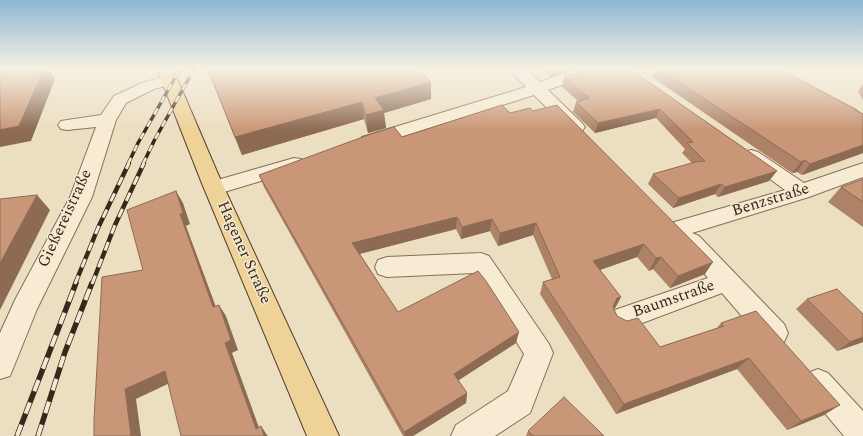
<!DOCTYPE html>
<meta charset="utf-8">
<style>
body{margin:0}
canvas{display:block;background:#ecdec0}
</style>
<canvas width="863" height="436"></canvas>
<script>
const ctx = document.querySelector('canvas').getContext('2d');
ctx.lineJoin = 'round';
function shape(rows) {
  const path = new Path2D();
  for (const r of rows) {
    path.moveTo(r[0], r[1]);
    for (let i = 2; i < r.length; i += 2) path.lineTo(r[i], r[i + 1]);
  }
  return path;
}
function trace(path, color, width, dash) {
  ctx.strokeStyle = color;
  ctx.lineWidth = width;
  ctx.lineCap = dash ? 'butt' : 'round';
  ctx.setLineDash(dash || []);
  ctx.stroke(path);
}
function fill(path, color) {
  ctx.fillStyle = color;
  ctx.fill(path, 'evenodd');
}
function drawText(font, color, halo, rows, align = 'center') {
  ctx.font = font + ' Spectral,serif';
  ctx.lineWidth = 3;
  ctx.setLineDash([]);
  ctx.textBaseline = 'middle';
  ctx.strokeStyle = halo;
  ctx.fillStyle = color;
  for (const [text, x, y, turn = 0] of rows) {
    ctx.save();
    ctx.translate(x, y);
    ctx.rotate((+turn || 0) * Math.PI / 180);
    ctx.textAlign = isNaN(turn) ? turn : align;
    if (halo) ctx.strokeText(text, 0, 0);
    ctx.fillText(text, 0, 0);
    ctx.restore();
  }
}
const minor = shape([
 [509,69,526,69,540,82,578,69,600,69,597,72,548,90,582,123,585,127,582,131,576,132,570,131,534,95,376,145,369,147,362,145,360,141,362,137,526,87,509,69],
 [170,75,176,77,178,80,176,83,154,89,126,103,116,120,92,197,37,309,10,376,0,379,0,333,15,300,70,197,96,127,67,130,61,129,58,125,61,121,67,120,101,115,114,96,142,83,170,75],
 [751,150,758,152,804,183,863,163,863,177,809,197,692,233,699,236,784,324,788,333,784,342,774,345,764,342,722,293,621,331,612,327,608,319,612,311,708,278,683,248,679,242,683,236,679,237,671,235,668,229,671,223,785,190,744,160,741,156,744,152,751,150],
 [294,158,301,159,304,164,301,169,214,195,207,193,204,188,207,183,294,158],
 [481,253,489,256,549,344,553,353,530,413,495,436,451,436,456,425,508,391,524,354,474,273,387,277,378,274,375,267,378,260,387,257,481,253],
 [818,369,828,373,863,411,863,436,844,436,808,393,803,383,808,373,818,369]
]);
const major = shape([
 [157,69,173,69,221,181,339,436,307,436,201,181,157,69]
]);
trace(minor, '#856f59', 2);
trace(major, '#523e2d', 2);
fill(minor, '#f7ecd3');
fill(major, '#efd298');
const railFar2 = shape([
 [128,164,138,143,180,69],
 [143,164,154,141,194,69]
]);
const railFar1 = shape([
 [75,284,98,228,129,163],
 [92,284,115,225,144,163]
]);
const rail = shape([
 [17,436,76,283],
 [38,436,65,352,92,283]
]);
trace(railFar2, '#35281d', 3.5);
trace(railFar1, '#35281d', 4.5);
trace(rail, '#35281d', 5.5);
trace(railFar2, '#f4e9cf', 2.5, [7]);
trace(railFar1, '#f4e9cf', 3, [9]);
trace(rail, '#f4e9cf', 4, [12]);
fill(shape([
 [207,69,431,99,384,113,386,128,368,133,364,119,242,155],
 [541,69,574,69,550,77],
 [630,69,769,181,718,197,715,194,673,208,648,184,653,174,692,163,682,153,685,149,656,118,595,133,573,112,576,102,578,101,562,87,564,77],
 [655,69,780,69,857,110,863,114,863,153,802,175,797,172,792,173,652,77],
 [863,84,863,100,858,91],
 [510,113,705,274,670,288,653,269,649,271,637,257,600,270,621,297,615,308,614,309,617,316,660,347,717,328,721,323,824,415,787,430,737,369,616,414,540,294,543,282,552,279,533,235,498,246,490,231,461,239,456,229,360,254,398,312,516,343,458,380,467,393,466,403,413,436,403,436,264,187,259,175,402,137],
 [863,179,863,227,828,202,841,187],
 [807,299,863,342,837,351,796,309],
 [528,431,604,436,526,436]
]), '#ad8266');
fill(shape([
 [44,69,49,69,55,79,31,141,0,147,0,130],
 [552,69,574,69,550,77],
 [431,82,431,99,384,113,386,128,368,133,366,115,375,98],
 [362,102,364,119,242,155,235,137],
 [660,109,656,118,595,133,598,123],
 [863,145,863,153,802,175,810,164],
 [805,160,797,172,792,173,801,162],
 [777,171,769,181,718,197,725,187],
 [721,184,715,194,673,208,679,198],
 [176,191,183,203,190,224,186,226,220,318,213,307,180,214],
 [37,195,50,210,0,310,0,263],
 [457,217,456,229,355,255,352,243],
 [492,219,490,231,461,239,462,227],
 [536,223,533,235,498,246,500,233],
 [644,244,637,257,588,274,593,261],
 [661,257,653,269,649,271,656,258],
 [713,262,705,274,670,288,678,276],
 [621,297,615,308,611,310,617,298],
 [219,305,226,316,238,350,232,353,262,436,256,429,225,343],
 [519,332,516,343,453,384,454,374],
 [863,337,863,342,837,351,850,342],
 [749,358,737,369,616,414,624,404],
 [165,371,174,381,136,399,141,436,131,436,125,389],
 [467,393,466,403,413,436,405,436,404,432],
 [840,405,824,415,787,430,801,421],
 [261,426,267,435,268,436,264,436]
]), '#8d6a53');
const building = shape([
 [17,69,44,69,19,126,0,130,0,71,17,69],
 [208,69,418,69,431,82,375,98,384,110,366,115,362,102,235,137,208,69],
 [587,69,630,69,777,171,725,187,721,184,679,198,653,174,695,162,705,161,687,143,693,142,660,109,598,123,576,102,589,98,564,77,587,69],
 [659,69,780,69,857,110,855,110,863,114,863,145,810,164,805,160,801,162,659,69],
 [502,105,510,113,530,108,533,111,557,105,713,262,678,276,661,257,656,258,644,244,593,261,621,297,617,298,613,307,617,316,627,321,638,318,660,347,724,326,721,323,756,311,840,405,801,421,749,358,624,404,543,282,560,277,536,223,500,233,492,219,462,227,457,217,352,243,398,312,478,271,486,281,519,332,454,374,467,393,404,432,259,175,371,134,394,127,402,137,502,105],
 [863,179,863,202,841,187,863,179],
 [176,191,183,213,180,214,213,307,219,305,231,340,225,343,256,429,261,426,264,436,181,436,165,371,125,389,131,436,94,436,94,420,102,277,143,270,127,210,176,191],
 [37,195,0,263,0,199,37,195],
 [837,289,863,314,863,337,850,342,807,299,837,289],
 [564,397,604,436,533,436,528,431,564,397]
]);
fill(building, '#c99777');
trace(building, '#8d6a53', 1);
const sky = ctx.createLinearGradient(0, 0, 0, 130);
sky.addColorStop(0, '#8cb8d4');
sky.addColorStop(0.53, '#f6f0e3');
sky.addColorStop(1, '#f6f0e300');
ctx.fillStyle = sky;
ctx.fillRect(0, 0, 863, 130);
drawText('16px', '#35281d', '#f4e9cf', [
 ["Benzstraße",771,201,-17],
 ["Gießereistraße",66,219,-65],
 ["Hagener Straße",243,253,66],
 ["Baumstraße",674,300,-19]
]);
</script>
